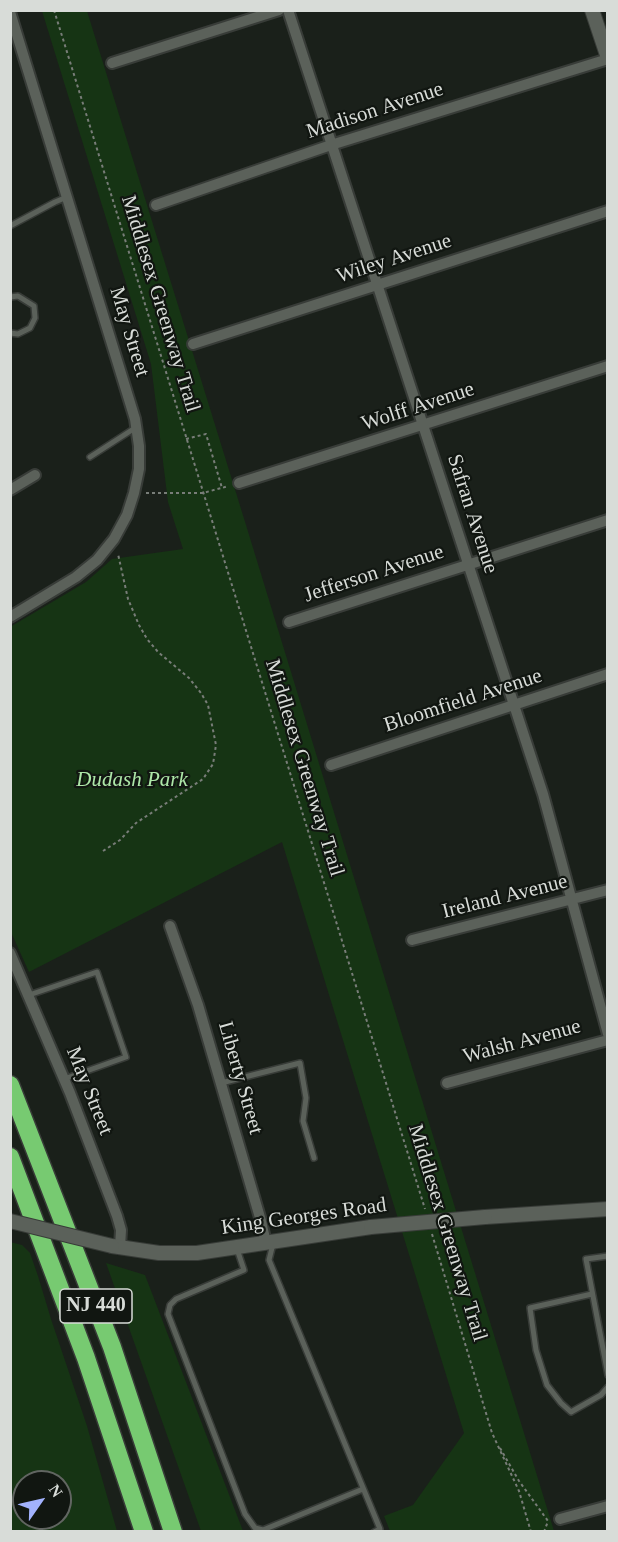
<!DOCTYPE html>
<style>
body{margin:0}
#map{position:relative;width:618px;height:1542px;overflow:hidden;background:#1a201a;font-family:Georgia,serif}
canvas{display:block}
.frame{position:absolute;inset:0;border:12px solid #d8dcd8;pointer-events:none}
.north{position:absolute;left:12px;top:1470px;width:60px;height:60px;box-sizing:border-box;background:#111611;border:2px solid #616561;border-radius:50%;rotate:56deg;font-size:16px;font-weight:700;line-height:24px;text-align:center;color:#d8dcd8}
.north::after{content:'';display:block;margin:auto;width:21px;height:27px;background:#a2b2fd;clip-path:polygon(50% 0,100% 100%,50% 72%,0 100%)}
</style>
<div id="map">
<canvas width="618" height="1542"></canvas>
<div class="frame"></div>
<div class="north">N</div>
</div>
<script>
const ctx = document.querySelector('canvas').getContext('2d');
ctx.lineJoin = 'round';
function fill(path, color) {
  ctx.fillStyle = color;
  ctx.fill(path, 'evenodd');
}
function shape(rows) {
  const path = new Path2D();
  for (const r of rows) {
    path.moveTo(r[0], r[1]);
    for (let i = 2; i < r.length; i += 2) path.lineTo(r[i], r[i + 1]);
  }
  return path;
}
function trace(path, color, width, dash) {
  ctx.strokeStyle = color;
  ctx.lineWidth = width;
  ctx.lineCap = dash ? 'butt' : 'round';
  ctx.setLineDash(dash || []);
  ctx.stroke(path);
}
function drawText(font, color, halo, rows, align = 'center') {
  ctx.font = font + ' Georgia,serif';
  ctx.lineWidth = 4.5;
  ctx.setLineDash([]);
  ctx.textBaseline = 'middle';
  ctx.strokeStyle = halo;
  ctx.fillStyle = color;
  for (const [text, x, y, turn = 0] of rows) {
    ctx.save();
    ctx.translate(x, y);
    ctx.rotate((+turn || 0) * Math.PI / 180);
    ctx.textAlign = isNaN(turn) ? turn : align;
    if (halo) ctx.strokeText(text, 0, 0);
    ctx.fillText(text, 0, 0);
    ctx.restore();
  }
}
fill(shape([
 [42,11,87,11,246,525,554,1531,390,1531,384,1516,413,1505,464,1433,282,842,29,972,11,932,10,627,86,582,112,559,183,549,168,502,151,364],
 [10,1242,22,1245,30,1253,38,1276,51,1319,87,1426,117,1531,11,1531],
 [24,1482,60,1482,60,1518,24,1518],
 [106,1263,145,1275,243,1531,201,1531]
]), '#163414');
const lane = shape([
 [10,226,55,202,67,197],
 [10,297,18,296,34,306,35,318,30,328,18,334,10,333],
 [90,457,135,428],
 [29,995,97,972,126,1057,64,1079],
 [221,1083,300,1063,306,1098,303,1121,314,1158],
 [273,1244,269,1260,373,1512,380,1529,374,1532],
 [237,1249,244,1270,176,1299,170,1305,168,1314,245,1514,255,1528,263,1530,363,1489],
 [608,1256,586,1259,608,1375],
 [592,1294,530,1308,536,1350,547,1385,561,1403,571,1412,601,1395,608,1387]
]);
const street = shape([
 [288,10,543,794,608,1034],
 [10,12,135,419,139,446,139,469,134,493,127,515,114,539,97,560,76,577,10,617],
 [112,63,279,10],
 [156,205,331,145,608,59],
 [193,344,608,211],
 [239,483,608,366],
 [10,490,35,475],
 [289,622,608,520],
 [331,765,608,674],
 [170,926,198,1005,261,1221,266,1243],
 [412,940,608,890],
 [10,953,70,1093,117,1216,121,1230,120,1247],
 [447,1083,608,1040],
 [560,1519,608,1506]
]);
const secondary = shape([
 [592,10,608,58],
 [485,1217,608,1209],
 [112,1246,159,1253,197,1253,371,1227]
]);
const highway = shape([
 [10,1085,112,1347,173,1532],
 [10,1157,86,1358,144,1532]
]);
trace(lane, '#383c38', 8);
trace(street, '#383c38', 14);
trace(secondary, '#383c38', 16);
trace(highway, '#383c38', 21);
trace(shape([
 [54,10,425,1209],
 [186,439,206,434,222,488,228,486],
 [146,493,203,493,221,488],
 [103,851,120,840,136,823,203,779,213,764,216,745,208,705,201,693,189,678,158,652,147,639,139,625,128,599,118,554],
 [432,1234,492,1433,519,1491,531,1532],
 [500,1448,519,1481,548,1521],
 [544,1532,548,1521]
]), '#787d78', 2, [3, 3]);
trace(lane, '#5b615a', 5);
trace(street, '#5b615a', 10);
trace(secondary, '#5b615a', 14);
trace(highway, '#77ca71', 18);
const secondaryBridge = shape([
 [10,1221,112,1246],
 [371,1227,485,1217]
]);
trace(secondaryBridge, '#383c38', 16, []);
trace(secondaryBridge, '#5b615a', 14);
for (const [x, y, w] of [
 [96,1306,72]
]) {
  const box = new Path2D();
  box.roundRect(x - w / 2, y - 17, w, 34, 4.5);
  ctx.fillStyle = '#111611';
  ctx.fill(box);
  trace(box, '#d8dcd8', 1.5);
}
drawText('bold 20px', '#d8dcd8', null, [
 ["NJ 440",96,1306]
]);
drawText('21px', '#d8dcd8', '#111611', [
 ["Madison Avenue",375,111,-18],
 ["Wiley Avenue",394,259,-18],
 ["Middlesex Greenway Trail",160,304,73],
 ["May Street",129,332,73],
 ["Wolff Avenue",418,407,-18],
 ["Safran Avenue",472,514,72],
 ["Jefferson Avenue",374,574,-18],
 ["Bloomfield Avenue",463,701,-18],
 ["Middlesex Greenway Trail",304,768,73],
 ["Ireland Avenue",505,897,-14],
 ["Walsh Avenue",522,1042,-15],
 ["Liberty Street",240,1078,74],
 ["May Street",89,1091,68],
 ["King Georges Road",304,1217,-8],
 ["Middlesex Greenway Trail",447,1233,73]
]);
drawText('italic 21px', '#ade7a8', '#111611', [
 ["Dudash Park",132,780]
]);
</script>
